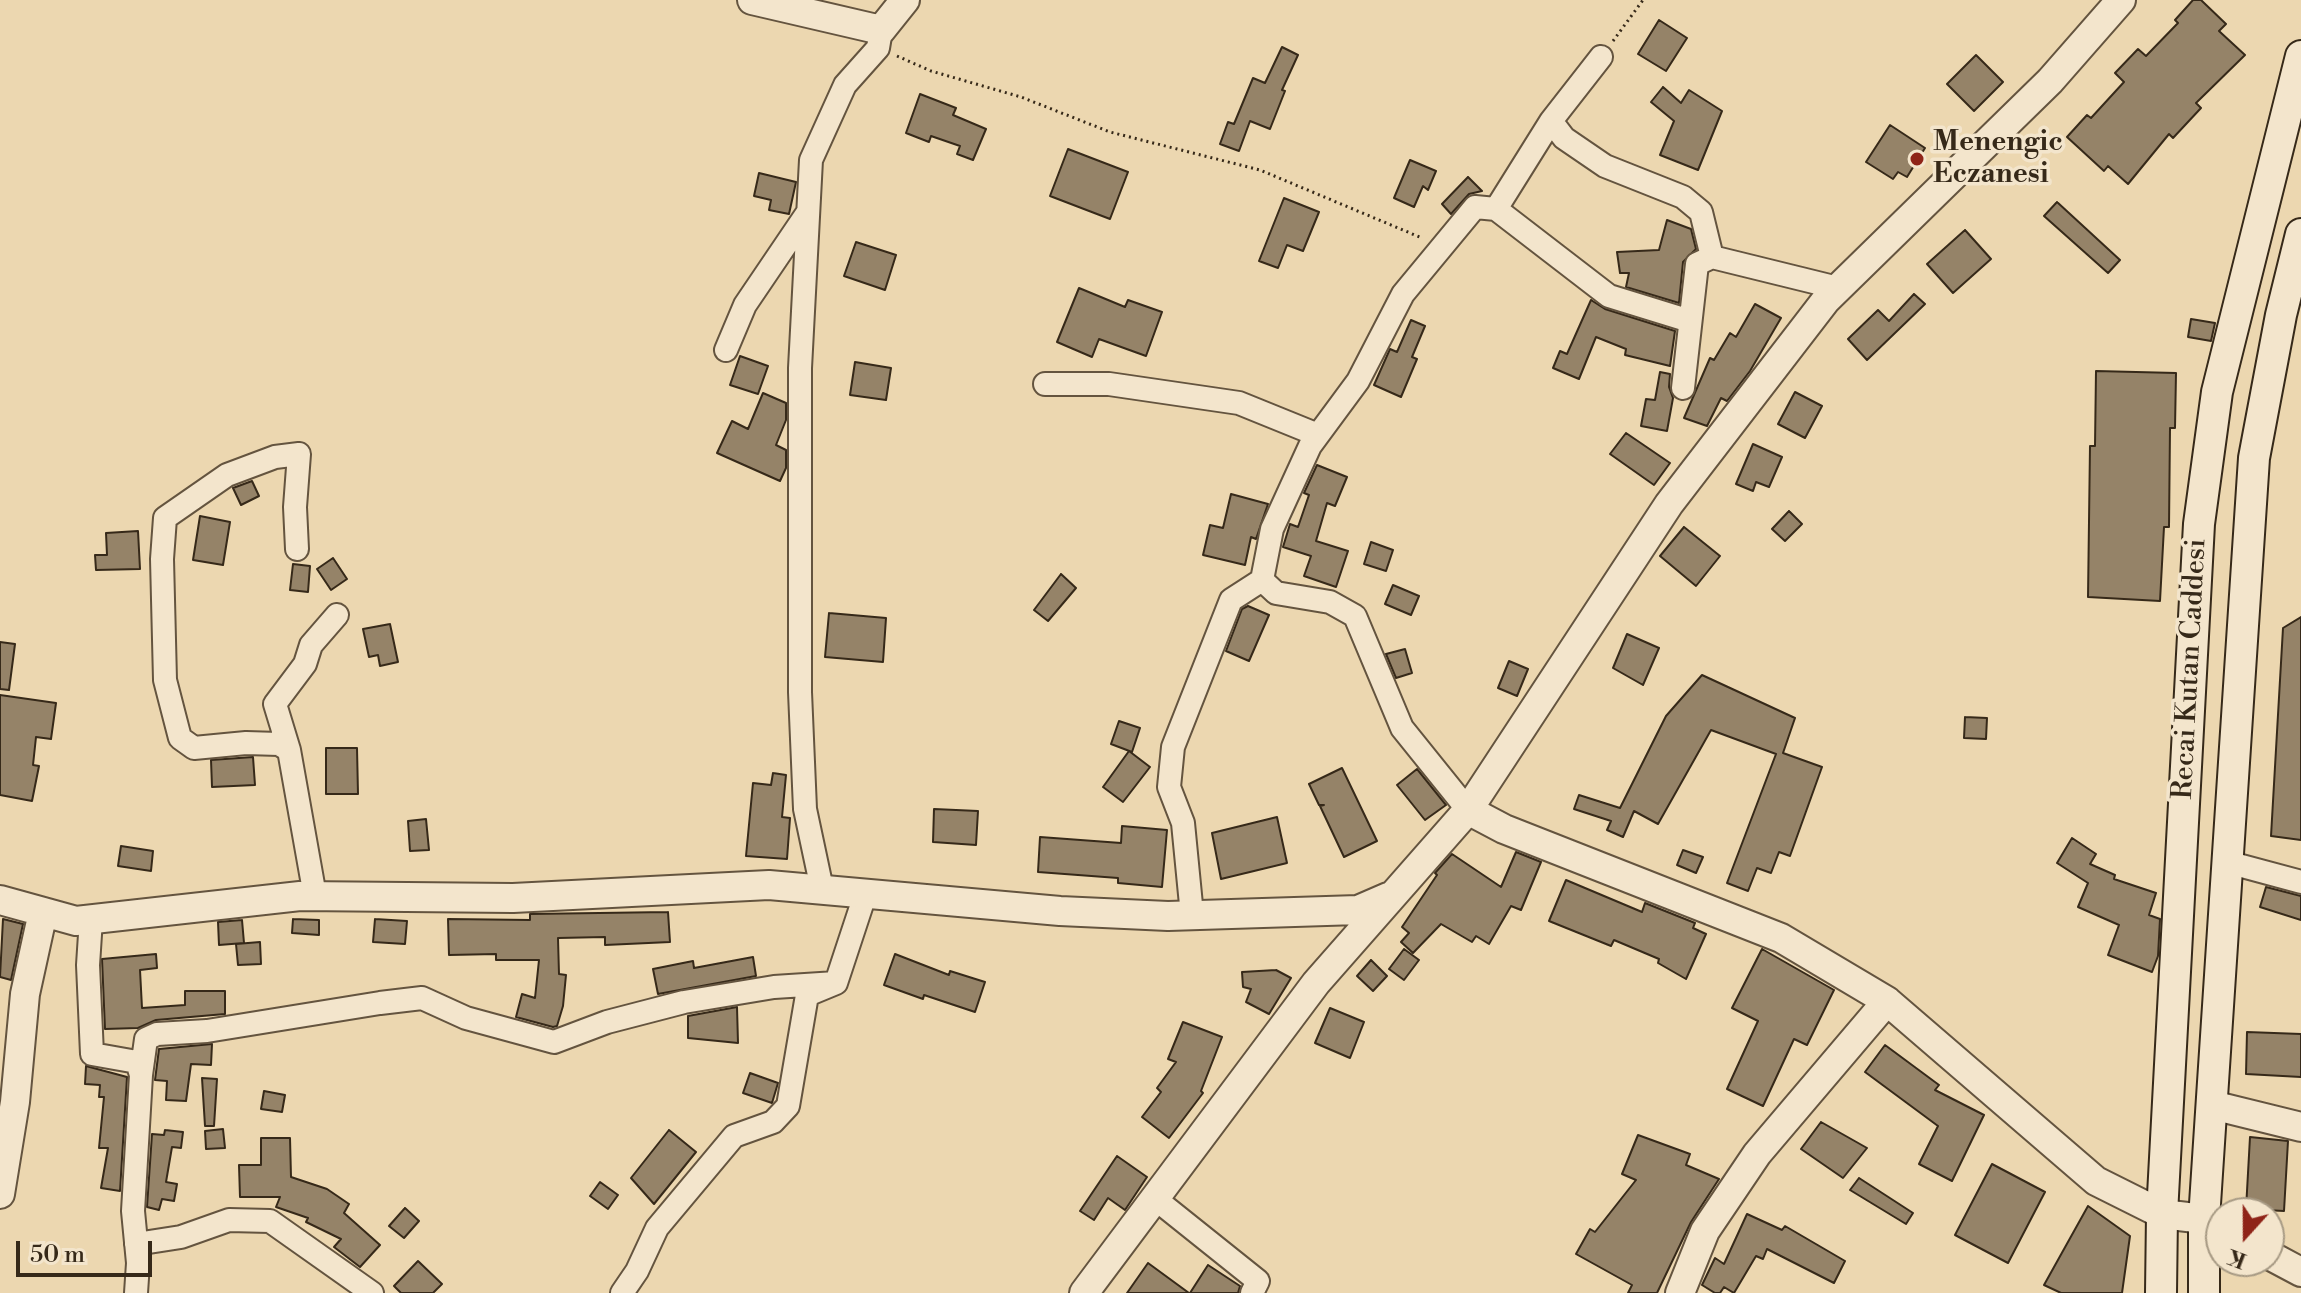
<!DOCTYPE html>
<style>
body{margin:0}
#map{position:relative;width:2301px;height:1293px;overflow:hidden;background:#ecd7b0;font-family:"Libre Bodoni",serif}
canvas{display:block}
.north{position:absolute;left:2205px;top:1197px;width:80px;height:80px;box-sizing:border-box;background:#f3e5cc;border:2px solid #a79a84;border-radius:50%;rotate:201deg;font-size:22px;font-weight:700;line-height:32px;text-align:center;color:#362919}
.north::after{content:'';display:block;margin:auto;width:28px;height:36px;background:#8f2418;clip-path:polygon(50% 0,100% 100%,50% 72%,0 100%)}
.scale{position:absolute;left:16px;top:1241px;width:136px;height:36px;box-sizing:border-box;border:4px solid #362919;border-top:0;padding-left:10px;font-size:24px;line-height:28px;white-space:nowrap;color:#362919;-webkit-text-stroke:6px #f3e5cc;paint-order:stroke}
</style>
<div id="map">
<canvas width="2301" height="1293"></canvas>
<div class="north">K</div>
<div class="scale">50 m</div>
</div>
<script>
const ctx = document.querySelector('canvas').getContext('2d');
ctx.lineJoin = 'round';
function fill(path, color) {
  ctx.fillStyle = color;
  ctx.fill(path, 'evenodd');
}
function shape(rows) {
  const path = new Path2D();
  for (const r of rows) {
    path.moveTo(r[0], r[1]);
    for (let i = 2; i < r.length; i += 2) path.lineTo(r[i], r[i + 1]);
  }
  return path;
}
function trace(path, color, width, dash) {
  ctx.strokeStyle = color;
  ctx.lineWidth = width;
  ctx.lineCap = dash ? 'butt' : 'round';
  ctx.setLineDash(dash || []);
  ctx.stroke(path);
}
function drawText(font, color, halo, rows, align = 'center') {
  ctx.font = font + ' "Libre Bodoni",serif';
  ctx.lineWidth = 7;
  ctx.setLineDash([]);
  ctx.textBaseline = 'middle';
  ctx.strokeStyle = halo;
  ctx.fillStyle = color;
  for (const [text, x, y, turn = 0] of rows) {
    ctx.save();
    ctx.translate(x, y);
    ctx.rotate((+turn || 0) * Math.PI / 180);
    ctx.textAlign = isNaN(turn) ? turn : align;
    if (halo) ctx.strokeText(text, 0, 0);
    ctx.fillText(text, 0, 0);
    ctx.restore();
  }
}
const building = shape([
 [2193,0,2201,0,2226,24,2219,31,2245,55,2196,103,2201,108,2173,138,2169,134,2128,184,2108,166,2104,171,2067,137,2087,115,2091,118,2124,82,2115,73,2138,49,2146,56,2178,23,2175,20,2193,0],
 [1659,20,1687,38,1666,71,1638,54,1659,20],
 [1282,47,1298,55,1282,90,1285,91,1270,129,1250,121,1239,151,1220,144,1228,122,1234,124,1253,78,1265,83,1282,47],
 [1976,55,2003,82,1974,111,1947,84,1976,55],
 [1663,87,1681,103,1689,90,1722,111,1698,170,1660,155,1674,121,1651,102,1663,87],
 [920,94,956,108,953,115,986,129,973,160,957,154,960,146,931,136,929,142,906,133,920,94],
 [1890,125,1925,148,1907,177,1898,172,1893,179,1866,162,1890,125],
 [1068,149,1128,172,1110,219,1050,196,1068,149],
 [1410,160,1436,171,1428,190,1423,186,1414,207,1394,198,1410,160],
 [759,173,796,182,789,214,769,210,771,200,754,196,759,173],
 [1468,177,1482,191,1469,194,1451,214,1442,204,1468,177],
 [1284,198,1319,212,1303,251,1287,245,1278,268,1259,261,1284,198],
 [2057,202,2120,260,2108,273,2044,216,2057,202],
 [1667,220,1691,229,1696,249,1683,262,1679,303,1626,287,1629,273,1620,273,1617,252,1659,250,1667,220],
 [1965,230,1991,259,1953,293,1927,264,1965,230],
 [856,242,896,255,885,290,844,276,856,242],
 [1079,288,1125,307,1128,300,1162,312,1146,356,1099,339,1092,357,1057,342,1079,288],
 [1914,294,1925,304,1867,360,1848,339,1878,310,1889,321,1914,294],
 [1591,300,1605,309,1675,331,1670,366,1625,355,1626,349,1596,337,1579,379,1553,368,1560,351,1567,354,1591,300],
 [1755,304,1781,318,1750,371,1727,401,1721,398,1707,426,1684,418,1710,358,1714,360,1730,333,1736,337,1755,304],
 [2191,319,2215,323,2211,341,2188,337,2191,319],
 [1411,320,1425,326,1412,357,1417,359,1401,397,1374,385,1390,349,1397,352,1411,320],
 [740,356,768,366,758,394,730,385,740,356],
 [855,362,891,368,886,400,850,395,855,362],
 [2096,371,2176,373,2175,428,2170,428,2169,527,2164,527,2160,601,2088,597,2090,446,2095,446,2096,371],
 [1660,372,1670,374,1669,387,1673,398,1667,431,1641,426,1646,399,1655,400,1660,372],
 [1795,392,1822,406,1805,438,1778,424,1795,392],
 [763,393,786,403,786,420,776,445,786,450,786,468,780,481,717,453,732,421,748,429,763,393],
 [1626,433,1670,463,1654,485,1610,454,1626,433],
 [1753,444,1782,457,1769,487,1756,482,1753,491,1736,484,1753,444],
 [1317,465,1347,477,1335,506,1327,503,1316,541,1348,551,1336,587,1304,576,1311,556,1283,547,1290,524,1298,527,1309,495,1304,493,1317,465],
 [252,481,259,496,241,505,233,488,252,481],
 [1231,494,1268,504,1256,539,1251,537,1245,565,1203,555,1210,525,1223,528,1231,494],
 [1789,511,1802,524,1785,541,1772,529,1789,511],
 [200,516,230,522,223,565,193,560,200,516],
 [1684,527,1720,556,1696,586,1660,556,1684,527],
 [138,531,140,569,96,570,95,555,107,555,106,533,138,531],
 [1371,542,1393,550,1386,571,1364,564,1371,542],
 [333,558,347,579,331,590,317,569,333,558],
 [293,564,310,566,308,592,290,590,293,564],
 [1061,574,1076,588,1048,621,1034,610,1061,574],
 [1393,585,1419,596,1411,615,1385,604,1393,585],
 [1248,606,1269,615,1249,661,1226,651,1242,609,1248,606],
 [829,613,886,618,883,662,825,657,829,613],
 [2301,617,2301,840,2271,836,2283,628,2301,617],
 [390,624,398,662,380,666,378,655,369,657,363,629,390,624],
 [1627,634,1659,648,1643,685,1613,668,1627,634],
 [0,642,15,644,9,690,0,689,0,642],
 [1405,649,1412,673,1396,678,1386,654,1405,649],
 [1509,661,1528,669,1517,696,1498,688,1509,661],
 [1702,675,1795,718,1783,753,1822,767,1790,856,1779,852,1771,873,1757,868,1748,891,1727,883,1776,754,1711,730,1658,824,1634,811,1623,837,1607,830,1611,821,1574,809,1579,795,1620,808,1666,716,1702,675],
 [0,695,56,703,51,739,36,737,33,765,39,766,32,801,0,795,0,695],
 [1965,717,1987,718,1986,739,1964,738,1965,717],
 [1119,721,1140,728,1132,752,1111,744,1119,721],
 [326,748,357,748,358,794,326,794,326,748],
 [1129,751,1150,767,1123,802,1103,787,1129,751],
 [253,757,255,785,212,787,211,760,253,757],
 [1342,768,1377,841,1344,857,1320,806,1324,805,1319,805,1309,784,1342,768],
 [1417,769,1446,805,1425,820,1397,785,1417,769],
 [773,773,786,775,782,817,790,818,787,859,746,856,753,783,771,785,773,773],
 [934,809,978,811,976,845,933,842,934,809],
 [1277,817,1287,863,1221,879,1212,833,1277,817],
 [426,819,429,850,410,851,408,821,426,819],
 [1122,826,1167,830,1162,887,1118,883,1118,878,1038,872,1040,837,1121,843,1122,826],
 [2072,838,2096,854,2090,864,2115,875,2114,879,2156,893,2149,915,2160,919,2158,956,2152,972,2108,955,2119,925,2078,907,2088,883,2057,863,2072,838],
 [121,846,153,851,151,871,118,866,121,846],
 [1683,850,1703,857,1696,873,1677,865,1683,850],
 [1516,852,1541,862,1521,910,1511,906,1489,944,1476,936,1472,942,1441,924,1413,953,1401,942,1409,933,1402,927,1437,875,1435,873,1452,854,1501,887,1516,852],
 [1566,880,1642,912,1645,903,1695,923,1693,928,1706,934,1686,979,1658,963,1659,959,1614,940,1611,946,1549,921,1566,880],
 [2266,887,2301,896,2301,920,2260,907,2266,887],
 [668,912,670,942,605,945,605,937,558,938,559,974,566,975,563,1006,557,1026,553,1027,516,1017,522,994,535,998,539,960,496,960,496,954,449,955,448,919,530,920,530,914,668,912],
 [3,919,23,924,11,980,0,977,3,919],
 [293,919,319,920,319,935,292,933,293,919],
 [375,919,407,921,405,944,373,942,375,919],
 [242,920,244,943,219,945,218,922,242,920],
 [260,942,261,964,238,965,236,944,260,942],
 [1404,949,1419,960,1404,980,1389,969,1404,949],
 [1762,949,1834,990,1807,1045,1794,1039,1763,1106,1727,1089,1758,1021,1732,1008,1762,949],
 [156,954,157,968,140,970,142,1008,185,1005,185,991,225,991,225,1014,156,1020,138,1028,105,1029,102,959,156,954],
 [895,954,949,975,950,971,985,982,975,1012,924,995,923,999,884,985,895,954],
 [753,957,756,976,658,994,653,969,693,961,694,968,753,957],
 [1371,960,1387,976,1373,991,1357,976,1371,960],
 [1276,970,1291,978,1269,1014,1246,1002,1251,989,1243,987,1242,972,1276,970],
 [737,1007,738,1043,688,1038,688,1016,737,1007],
 [1330,1008,1364,1022,1350,1058,1315,1043,1330,1008],
 [1183,1022,1222,1037,1201,1091,1203,1093,1169,1138,1142,1117,1161,1092,1157,1088,1176,1062,1168,1059,1183,1022],
 [2247,1032,2301,1034,2301,1077,2246,1074,2247,1032],
 [212,1044,211,1065,191,1064,186,1101,166,1100,167,1081,155,1080,159,1049,212,1044],
 [1885,1045,1939,1085,1935,1090,1984,1115,1952,1181,1919,1164,1938,1126,1865,1072,1885,1045],
 [86,1066,127,1077,120,1191,101,1188,108,1148,99,1148,104,1097,99,1097,100,1085,85,1084,86,1066],
 [750,1073,778,1083,772,1103,743,1093,750,1073],
 [202,1078,217,1079,214,1126,205,1126,202,1078],
 [264,1091,285,1095,282,1112,261,1109,264,1091],
 [1821,1122,1867,1148,1843,1178,1801,1149,1821,1122],
 [223,1129,225,1148,206,1149,205,1131,223,1129],
 [165,1130,183,1132,181,1148,172,1147,166,1182,177,1184,174,1201,162,1199,159,1210,147,1207,152,1134,164,1135,165,1130],
 [669,1130,696,1152,654,1204,631,1178,669,1130],
 [1638,1135,1690,1154,1686,1165,1719,1179,1691,1222,1657,1293,1628,1293,1632,1285,1576,1254,1590,1229,1595,1232,1636,1180,1622,1174,1638,1135],
 [2250,1137,2288,1141,2284,1211,2246,1209,2250,1137],
 [261,1138,290,1138,291,1177,327,1189,349,1204,344,1213,380,1245,360,1267,334,1247,341,1239,306,1222,308,1218,276,1207,280,1197,240,1197,239,1165,261,1165,261,1138],
 [1117,1156,1147,1177,1125,1210,1108,1198,1094,1220,1080,1211,1117,1156],
 [1992,1164,2045,1192,2008,1263,1955,1235,1992,1164],
 [1859,1178,1913,1213,1906,1224,1850,1190,1859,1178],
 [600,1182,618,1195,608,1209,590,1196,600,1182],
 [2088,1206,2130,1236,2122,1293,2061,1293,2044,1285,2088,1206],
 [405,1208,419,1221,404,1238,389,1226,405,1208],
 [1747,1214,1782,1230,1785,1226,1845,1261,1834,1283,1767,1249,1763,1259,1756,1256,1734,1293,1724,1287,1720,1293,1715,1293,1702,1285,1715,1258,1724,1264,1747,1214],
 [418,1261,442,1284,433,1293,401,1293,394,1286,418,1261],
 [1148,1263,1189,1293,1127,1293,1148,1263],
 [1208,1265,1240,1286,1238,1293,1190,1293,1208,1265]
]);
fill(building, '#958368');
trace(building, '#362919', 2);
const minor = shape([
 [1601,57,1551,121,1564,138,1605,166,1683,197,1701,212,1712,257,1838,288],
 [1496,209,1551,121],
 [726,350,745,305,808,212],
 [1045,384,1109,384,1239,403,1318,435],
 [1683,388,1697,264,1712,257],
 [297,549,295,507,299,454,275,457,227,475,165,518,162,559,165,680,180,738,194,748,246,743,279,744,289,750,315,896],
 [289,750,275,704,305,664,311,645,337,615],
 [1468,810,1402,728,1355,616,1330,602,1276,593,1262,580,1272,529,1310,446,1358,381,1403,294,1475,207,1496,209,1609,296,1690,321],
 [2227,862,2301,882],
 [822,889,805,809,800,692,800,368,811,160,845,85,878,48,881,30],
 [1192,915,1183,823,1169,787,1173,747,1231,600,1262,580],
 [91,919,88,965,92,1054,137,1062,141,1075,133,1211,138,1263,136,1293],
 [141,1075,146,1039,157,1034,207,1031,380,1003,422,998,466,1018,554,1042,607,1022,684,1002,774,987,836,983],
 [1153,1197,1258,1281,1252,1293],
 [136,1244,181,1237,229,1220,270,1221,372,1293],
 [622,1293,637,1271,657,1228,734,1136,773,1122,788,1106,807,995,836,983,866,892]
]);
const tertiary = shape([
 [752,0,881,30,905,0],
 [1468,810,1504,829,1781,938,1887,1001,2096,1181,2162,1214,2204,1219,2221,1228],
 [0,900,76,921,300,896,513,898,769,885,1060,911,1168,916,1358,910,1388,897],
 [2212,1105,2301,1127],
 [0,1194,15,1102,25,994,43,912],
 [2269,1255,2301,1272],
 [1084,1293,1316,983,1468,810,1669,504,1826,300,2050,81,2121,0],
 [1680,1293,1705,1231,1757,1154,1887,1001]
]);
const secondary = shape([
 [2161,1293,2162,1214,2199,524,2217,392,2301,56],
 [2204,1293,2204,1219,2254,458,2281,315,2301,234]
]);
trace(minor, '#64543f', 26);
trace(tertiary, '#64543f', 32);
trace(secondary, '#362919', 34);
trace(shape([
 [1613,41,1643,0],
 [897,56,931,71,1021,97,1110,132,1260,170,1422,238]
]), '#362919', 3, [2, 4]);
trace(minor, '#f3e5cc', 22);
trace(tertiary, '#f3e5cc', 28);
trace(secondary, '#f3e5cc', 30);
for (const [x, y, r, color] of [
 [1917,159,8,"#8f2418"]
]) {
  const dot = new Path2D();
  dot.arc(x, y, r, 0, 2 * Math.PI);
  ctx.fillStyle = color;
  ctx.fill(dot);
  trace(dot, '#f3e5cc', 3);
}
drawText('bold 28px', '#362919', '#f3e5cc', [
 ["Menengic",1933,143],
 ["Eczanesi",1933,175]
], 'left');
drawText('28px', '#362919', '#f3e5cc', [
 ["Recai Kutan Caddesi",2191,669,-87]
]);
</script>
